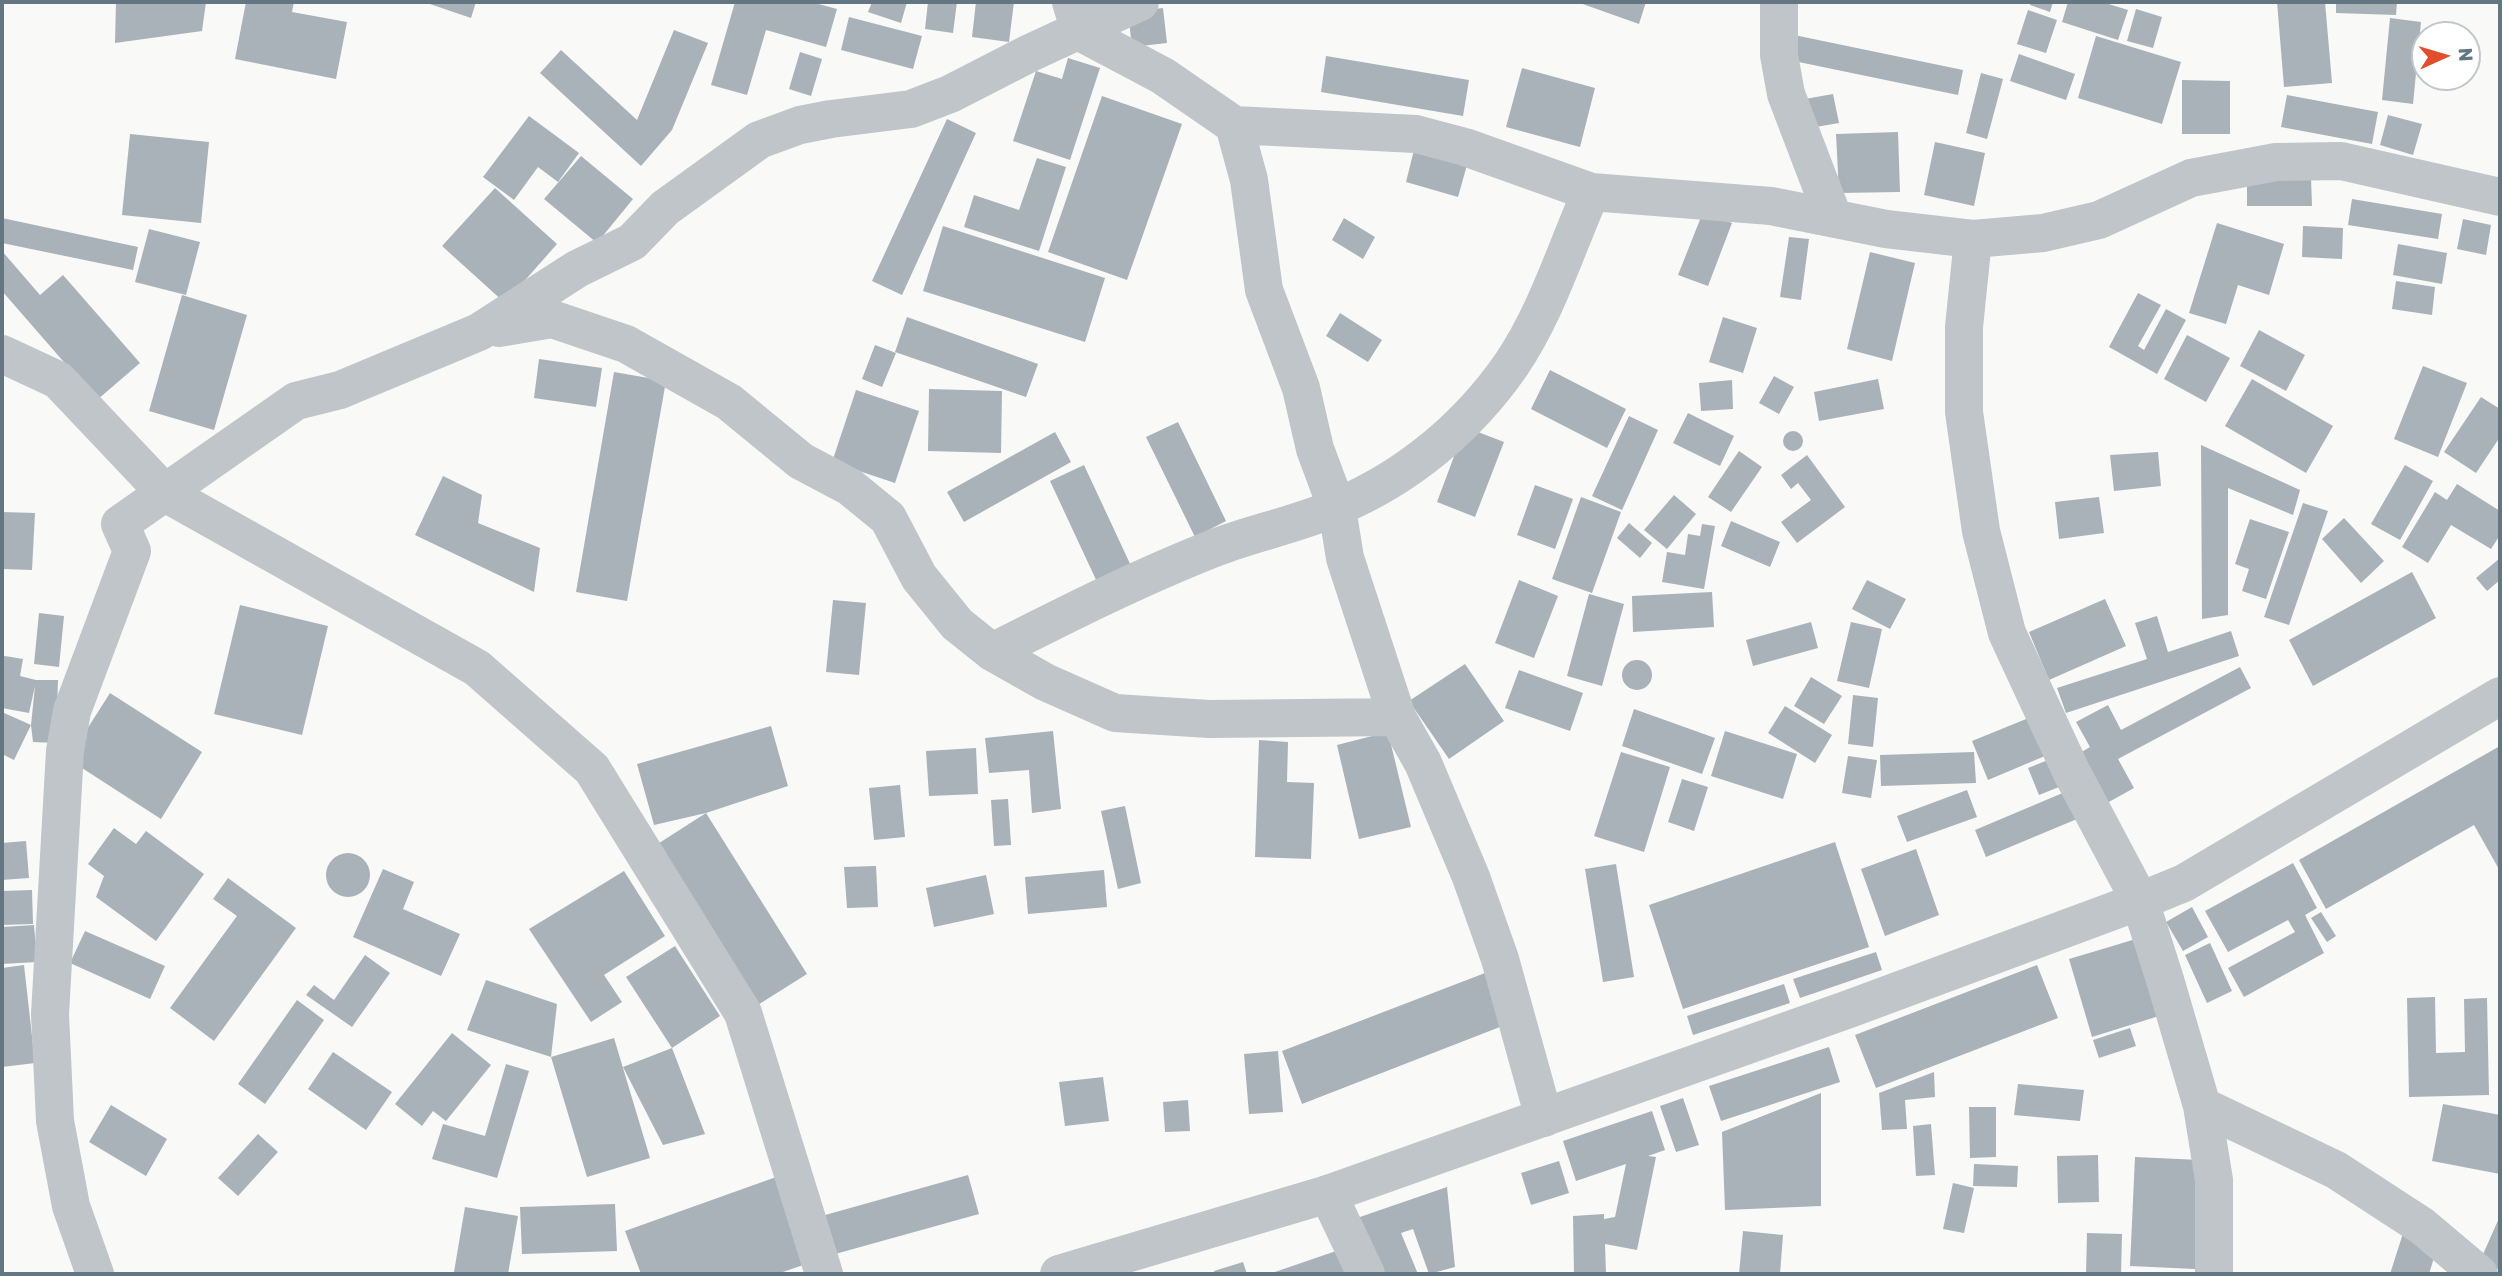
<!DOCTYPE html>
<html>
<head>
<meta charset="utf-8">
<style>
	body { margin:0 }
	#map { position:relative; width:2502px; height:1276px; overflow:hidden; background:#f9f9f7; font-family:Rubik,sans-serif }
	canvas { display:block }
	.frame { position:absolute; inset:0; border:4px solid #647681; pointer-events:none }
	.north { position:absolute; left:2411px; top:21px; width:70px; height:70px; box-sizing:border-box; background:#fff; border:2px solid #c1c8cd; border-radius:50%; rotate:86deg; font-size:19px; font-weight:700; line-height:28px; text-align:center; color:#647681 }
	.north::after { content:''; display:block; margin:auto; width:24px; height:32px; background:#e14e2e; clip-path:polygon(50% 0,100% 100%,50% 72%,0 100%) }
</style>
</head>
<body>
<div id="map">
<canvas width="2502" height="1276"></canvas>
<div class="frame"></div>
<div class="north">N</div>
</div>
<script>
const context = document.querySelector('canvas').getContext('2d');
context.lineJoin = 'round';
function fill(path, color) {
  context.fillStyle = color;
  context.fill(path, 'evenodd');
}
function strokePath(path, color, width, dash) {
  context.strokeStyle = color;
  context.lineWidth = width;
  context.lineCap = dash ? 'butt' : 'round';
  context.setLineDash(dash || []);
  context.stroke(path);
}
const building = new Path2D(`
	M116,2H206L202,31L115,43Z
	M246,2H294L292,12L347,22L336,79L235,59Z
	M424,2H476L471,18Z
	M735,2H811L837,9L826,47L766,30L747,95L711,85Z
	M872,2H907L901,23L868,12Z
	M928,2H957L953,33L925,29Z
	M976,2H1014L1009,42L972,37Z
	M1577,2H1646L1639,24Z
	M2031,2H2053L2050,12L2030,5Z
	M2068,2H2102L2128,10L2118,40L2062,22Z
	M2277,2H2325L2332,83L2284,87Z
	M2336,2H2397L2396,15L2336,13Z
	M1163,8L1167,43L1132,47L1128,12Z
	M2136,9L2162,17L2153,48L2127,41Z
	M2028,10L2057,20L2046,53L2017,44Z
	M849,17L922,36L913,69L841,50Z
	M2390,18L2421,22L2413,104L2382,100Z
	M674,30L708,43L672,130L641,166L540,73L561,50L637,120Z
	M1794,35L1963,70L1958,95L1789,60Z
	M2096,36L2181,62L2162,124L2078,98Z
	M800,52L822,59L811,96L789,89Z
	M2019,54L2075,74L2066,100L2010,81Z
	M1326,56L1469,80L1463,116L1321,92Z
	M1068,58L1100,68L1070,160L1013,141L1036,71L1062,79Z
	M1522,68L1595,88L1580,147L1506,127Z
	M1981,73L2003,79L1987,139L1966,133Z
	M2182,80L2230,81V134H2182Z
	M1833,94L1839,123L1810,128L1805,99Z
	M2287,95L2378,112L2372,144L2281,127Z
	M1102,96L1182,124L1127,280L1048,252Z
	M2388,115L2422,124L2413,155L2380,145Z
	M529,116L579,153L558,182L538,167L514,200L483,177Z
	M947,119L976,133L902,295L872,281Z
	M1898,132L1900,192L1839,193L1836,134Z
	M130,134L209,142L201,223L122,215Z
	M1935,142L1985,153L1974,206L1924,195Z
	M1414,150L1467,165L1458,197L1406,182Z
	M581,156L633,199L597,243L544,199Z
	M1037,158L1066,167L1039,251L964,227L974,195L1019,210Z
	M2311,177L2312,206H2247V179Z
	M495,188L557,244L505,303L442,246Z
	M2352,199L2442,214L2438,239L2348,225Z
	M1703,212L1732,223L1708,286L1678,275Z
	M2,218L138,247L133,270L2,243Z
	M1344,218L1375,237L1363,259L1332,240Z
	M2463,219L2491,225L2486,255L2457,249Z
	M2217,223L2284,244L2269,295L2238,285L2226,324L2189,313Z
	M943,226L1105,278L1085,342L923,291Z
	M2303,226L2343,228L2342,259L2302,257Z
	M149,229L200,242L186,295L135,282Z
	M1789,237L1809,239L1801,300L1780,297Z
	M2398,244L2447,253L2442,284L2393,275Z
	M2,251L40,295L63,275L140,363L97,400L2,291Z
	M1870,252L1915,263L1892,361L1847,349Z
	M2396,281L2435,287L2432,315L2392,309Z
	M2138,293L2161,305L2138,346L2144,350L2166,309L2186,320L2157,374L2109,347Z
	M182,295L247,315L214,430L149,411Z
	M1340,313L1382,340L1368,362L1326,336Z
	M907,317L1038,364L1026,397L895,352Z
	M1723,317L1757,328L1743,373L1709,362Z
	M2259,330L2305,355L2286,391L2240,366Z
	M2187,335L2230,358L2206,402L2164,379Z
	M875,345L896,353L882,387L862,379Z
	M539,359L602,368L596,407L534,398Z
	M2423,366L2467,383L2438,457L2394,439Z
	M1550,370L1626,409L1607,448L1531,409Z
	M614,372L666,381L627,601L576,592Z
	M1774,376L1794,387L1779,414L1759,403Z
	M1878,379L1884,409L1819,421L1814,392Z
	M2252,379L2333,426L2306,473L2225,426Z
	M1732,380L1733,409L1701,411L1699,383Z
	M929,389L1002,391L1001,453L928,451Z
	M856,390L919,411L895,483L832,462Z
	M2481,397L2500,409V437L2476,473L2444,452Z
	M1688,413L1734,436L1720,466L1673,443Z
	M1629,416L1658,430L1622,510L1592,496Z
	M1178,422L1226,521L1195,537L1146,437Z
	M1465,427L1504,442L1475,517L1437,502Z
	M1783 441a10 10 0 1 1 20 0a10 10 0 1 1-20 0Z
	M1055,432L1071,462L964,522L947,492Z
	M2201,445L2300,490L2293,515L2228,488V615L2202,619Z
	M1739,451L1762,467L1731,512L1708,497Z
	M2158,452L2161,486L2114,491L2110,455Z
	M1807,455L1845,507L1797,543L1781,522L1811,500L1798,483L1791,489L1781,475Z
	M1084,465L1132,568L1098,584L1050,481Z
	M2405,465L2433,481L2400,540L2371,524Z
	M443,476L482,495L478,523L540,548L534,592L415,535Z
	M2457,484L2500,511V535L2491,549L2451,525L2428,563L2402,547L2435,492L2447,500Z
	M1535,485L1573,499L1555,549L1517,535Z
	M1674,495L1696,514L1667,549L1644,530Z
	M1581,497L1621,512L1592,593L1552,579Z
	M2099,497L2104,533L2059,539L2055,502Z
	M2303,503L2328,511L2289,625L2264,617Z
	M2,512L35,513L32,570L2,569Z
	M2344,518L2384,561L2361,583L2322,539Z
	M2250,519L2289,532L2266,599L2242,591L2249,569L2235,564Z
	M1731,521L1780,542L1770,567L1721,546Z
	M1629,523L1652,543L1640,558L1617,538Z
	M1702,524L1715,526L1704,589L1662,582L1667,552L1685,555L1688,534L1700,536Z
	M2500,558V580L2487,591L2476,578Z
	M2412,572L2436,618L2313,686L2289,640Z
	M1519,580L1558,596L1534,658L1495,643Z
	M1867,580L1906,599L1890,629L1852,609Z
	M1712,592L1714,627L1633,632L1632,596Z
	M1589,594L1624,604L1602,686L1567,676Z
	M2105,599L2126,646L2049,680L2029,632Z
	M833,600L866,603L859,675L826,672Z
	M240,605L328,626L302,735L214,714Z
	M39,613L64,616L59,667L34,664Z
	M2157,616L2168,652L2231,631L2239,656L2066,713L2057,688L2147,659L2135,623Z
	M1811,622L1818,648L1753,666L1746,640Z
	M1851,622L1882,629L1869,688L1837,681Z
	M5,656L23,659L20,676L36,680H58L56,743L33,742L31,725L35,686L29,713L2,708V657Z
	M1622 675a15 15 0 1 1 30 0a15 15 0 1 1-30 0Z
	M1465,664L1504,721L1449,759L1409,701Z
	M2240,667L2251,688L2118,759L2134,788L2107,803L2080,753L2090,747L2076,722L2108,705L2121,730Z
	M1519,670L1583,693L1570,731L1505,708Z
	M1811,677L1842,696L1824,724L1794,706Z
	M110,693L202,752L161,819L68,759Z
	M1853,695L1878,698L1873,747L1848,744Z
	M1785,706L1832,735L1815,763L1768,733Z
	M1634,709L1715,738L1702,774L1622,746Z
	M2,712L31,725L14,760L2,754Z
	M2036,715L2052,753L1988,780L1972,741Z
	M771,726L788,786L706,813L654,825L637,764Z
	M1053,731L1061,809L1032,813L1029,770L989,773L985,738Z
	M1725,731L1797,754L1783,799L1711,776Z
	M1388,732L1411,827L1359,839L1337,745Z
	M1259,740L1288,742L1287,782L1314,783L1311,859L1255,857Z
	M2500,746V871L2474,825L2326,909L2299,860Z
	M976,748L978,794L929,796L926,751Z
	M1621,752L1670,767L1644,852L1594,836Z
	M1974,752L1976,783L1881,786L1880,755Z
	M1848,756L1877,760L1871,798L1842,793Z
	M2053,758L2064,785L2039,795L2028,768Z
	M1682,779L1708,787L1694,831L1668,822Z
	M900,785L905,837L874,840L869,788Z
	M1967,790L1977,817L1907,842L1897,816Z
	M2065,792L2077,819L1986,857L1975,830Z
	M1008,799L1011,845L994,846L991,800Z
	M1125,806L1141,883L1118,889L1101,811Z
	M706,813L807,974L753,1008L653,847Z
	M114,828L136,844L146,831L204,874L156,941L96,897L104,876L88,864Z
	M26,841L29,878L2,880V843Z
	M1835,842L1869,947L1683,1009L1649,905Z
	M1916,849L1939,915L1885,936L1861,869Z
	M326 875a22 22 0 1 1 44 0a22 22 0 1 1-44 0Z
	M2293,863L2317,908L2305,915L2324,953L2244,997L2228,968L2295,932L2288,920L2228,952L2205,911Z
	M1616,864L1634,977L1603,982L1585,869Z
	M876,866L878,907L847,908L844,867Z
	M383,869L414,882L403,909L460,934L441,976L353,937Z
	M1104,870L1107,907L1028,914L1025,877Z
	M624,871L665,936L604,975L622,1002L591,1022L529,929Z
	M986,875L994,914L934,927L926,888Z
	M228,878L296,928L214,1041L170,1008L237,916L213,899Z
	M32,890L33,924L2,925V891Z
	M2192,907L2208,937L2183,951L2166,922Z
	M2321,912L2336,936L2327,942L2311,918Z
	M34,925L37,962L2,964V927Z
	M85,931L165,966L150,999L70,963Z
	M2136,939L2159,1016L2092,1037L2069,959Z
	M2210,943L2232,991L2207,1003L2185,955Z
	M675,946L720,1016L672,1048L626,977Z
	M1876,952L1882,970L1800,998L1793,979Z
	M365,955L390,973L352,1027L306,995L314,985L334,1000Z
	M24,965L35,1063L2,1067V968Z
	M2037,965L2058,1018L1876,1088L1855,1035Z
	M1485,973L1505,1025L1302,1104L1282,1051Z
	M486,980L557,1004L551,1057L467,1030Z
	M1784,984L1790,1003L1693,1035L1687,1016Z
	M2435,997L2436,1053L2465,1052L2464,999L2487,998L2489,1095L2409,1097L2407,998Z
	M297,1000L324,1020L265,1104L238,1084Z
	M2130,1028L2136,1046L2099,1058L2093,1040Z
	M452,1033L491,1065L446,1121L433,1111L422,1126L395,1104Z
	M614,1038L650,1158L587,1177L551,1057Z
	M1829,1047L1840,1082L1721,1121L1709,1086Z
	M672,1048L705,1134L663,1145L623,1067Z
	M1278,1051L1283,1112L1249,1114L1244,1054Z
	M333,1052L392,1092L366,1130L308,1089Z
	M506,1064L529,1071L497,1178L432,1159L443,1124L485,1136Z
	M1934,1072L1935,1097L1905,1100L1907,1129L1882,1130L1879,1093Z
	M1103,1077L1109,1121L1065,1126L1059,1082Z
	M2018,1084L2084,1090L2080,1121L2014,1115Z
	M1821,1093V1206L1725,1210L1722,1132Z
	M1683,1098L1699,1145L1676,1152L1660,1106Z
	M1188,1100L1190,1131L1165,1132L1163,1102Z
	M2443,1104L2500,1115V1174L2432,1161Z
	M111,1105L167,1139L146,1176L89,1142Z
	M1969,1107H1996V1157L1970,1158Z
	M1652,1111L1665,1150L1648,1156L1656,1157L1637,1250L1605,1244L1606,1274H1574L1573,1216L1604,1214V1219L1615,1217L1626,1164L1576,1181L1563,1141Z
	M1931,1124L1935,1175L1916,1176L1913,1126Z
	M258,1134L278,1152L238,1196L218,1178Z
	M2098,1155L2099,1202L2058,1203L2057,1156Z
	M2135,1157L2200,1160L2195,1269L2130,1266Z
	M1559,1161L1569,1193L1531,1205L1521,1173Z
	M1974,1164L2018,1166L2017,1187L1973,1186Z
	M968,1175L979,1214L828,1256L818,1217Z
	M779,1176L809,1263L777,1274H641L625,1231Z
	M1953,1183L1974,1188L1964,1233L1943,1229Z
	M1447,1187L1455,1267L1429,1274L1413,1229L1401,1233L1418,1274H1385L1357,1218Z
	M615,1204L617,1251L522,1254L520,1207Z
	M465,1207L518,1216L508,1274L454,1272Z
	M2500,1216V1270L2480,1261Z
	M2406,1224L2436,1251L2429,1274H2390Z
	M1743,1231L1783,1235L1780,1274H1739Z
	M2087,1233L2122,1234L2121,1274H2086Z
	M1339,1250L1347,1274H1269Z
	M1243,1262L1247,1274H1215L1214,1271Z`);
const minor = new Path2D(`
	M1071,2L1080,32L1163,76L1234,125L1416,134L1465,147L1591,192L1771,206L1886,229L1973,239L2043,233L2099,220L2191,178L2276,162L2341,161L2500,197
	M1779,2V55L1786,94L1833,217
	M1234,125L1249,180L1264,290L1301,388L1315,449L1337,508L1345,558L1397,717L1423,763L1471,877L1500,959L1544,1118
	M1973,239L1964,327V412L1981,531L2007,633L2071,771L2140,901L2166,983L2202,1106L2214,1180V1274
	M499,328L552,319L626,344L729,402L801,461L850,487L888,518L919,577L957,624L992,652L1045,682L1115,713L1209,719L1397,717
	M2,354L58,380L165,493L477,668L592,769L743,1013L824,1274
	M992,652C1065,615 1140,577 1217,547C1256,532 1299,524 1337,507C1407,478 1468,427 1511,365C1546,314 1566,249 1591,192
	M2202,1106L2336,1170L2422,1226L2479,1274
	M1328,1194L1366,1274
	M95,1274L71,1206L55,1121L50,1014L65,751L72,711L132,551L120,524L296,401L340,390L479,332L577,269L632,242L665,208L759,140L800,125L831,119L911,109L950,94L1030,53L1140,2`);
const tertiary = new Path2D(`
	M1059,1274L1328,1194L1849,1009L2140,901L2184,883L2500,696`);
fill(building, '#a9b2b8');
strokePath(minor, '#c0c5c9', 38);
strokePath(tertiary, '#c0c5c9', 38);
</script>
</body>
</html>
